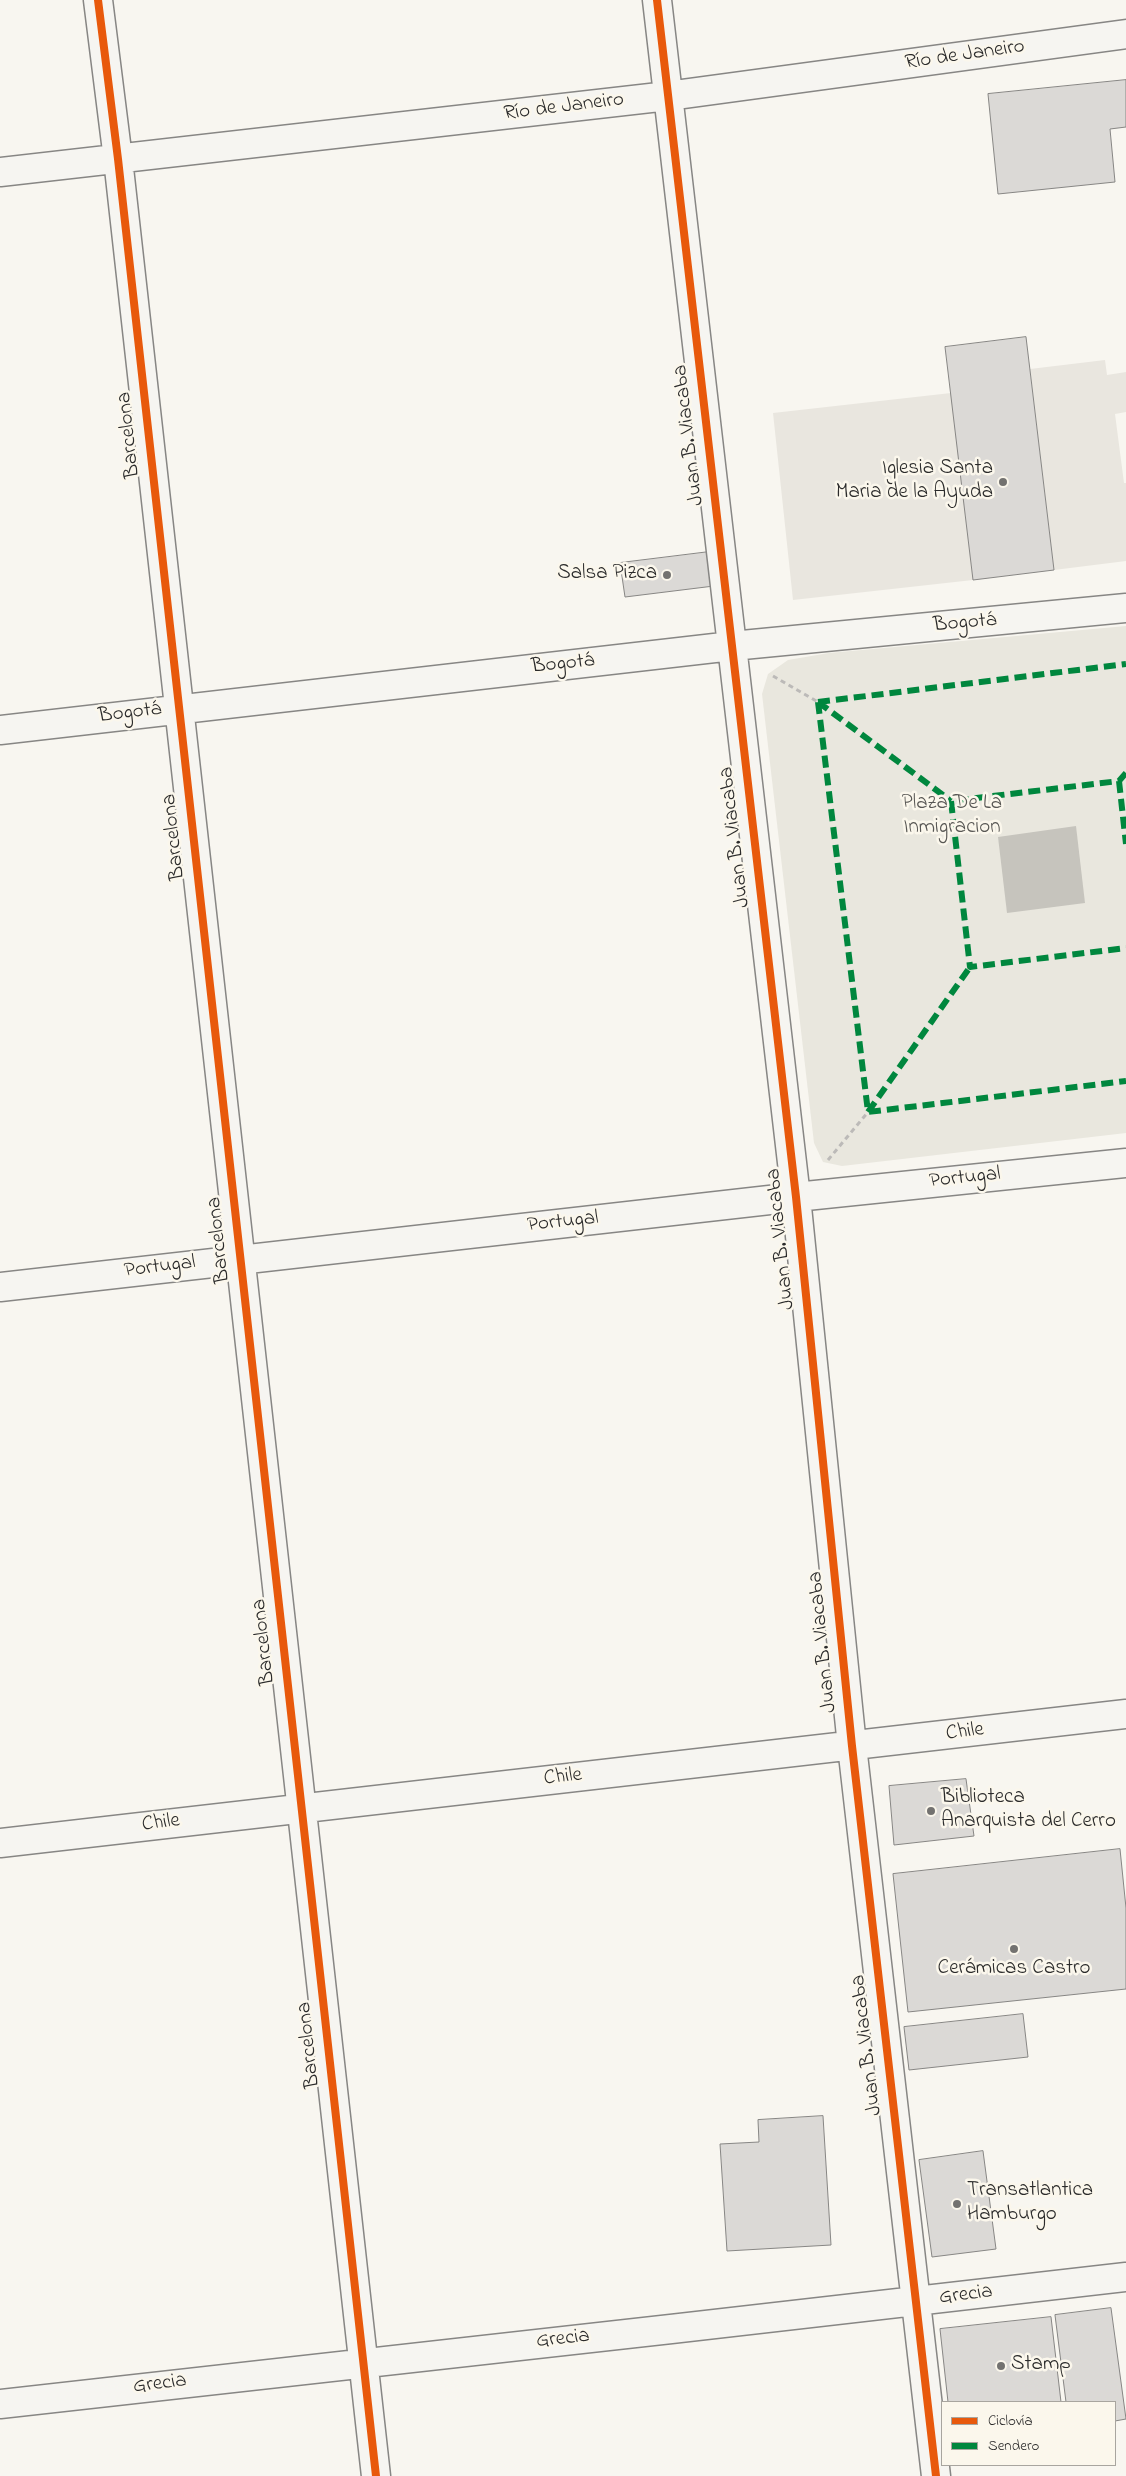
<!DOCTYPE html>
<html>
<head>
<meta charset="utf-8">
<style>
	body { margin:0 }
	#map { position:relative; width:1126px; height:2476px; overflow:hidden; background:#f8f6f0; font-family:"Indie Flower",sans-serif }
	canvas { display:block }
	.legend { position:absolute; left:941px; top:2401px; width:175px; height:65px; box-sizing:border-box; background:#fbf7ec; border:1px solid #a8a59f; margin:0; padding:6px 9px; list-style:none; font-size:15px; color:#2b2b2b }
	.legend li { display:flex; align-items:center; gap:10px; height:25px }
	.legend b { width:25px; border:1px solid #a8a59f }
</style>
</head>
<body>
<div id="map">
<canvas width="1126" height="2476"></canvas>
<ul class="legend">
<li><b style="height:6px;background:#e8590c"></b>Ciclovía</li>
<li><b style="height:6px;background:#00873e"></b>Sendero</li>
</ul>
</div>
<script>
const context = document.querySelector('canvas').getContext('2d');
context.lineJoin = 'round';
function fill(path, color) {
  context.fillStyle = color;
  context.fill(path, 'evenodd');
}
function strokePath(path, color, width, dash) {
  context.strokeStyle = color;
  context.lineWidth = width;
  context.lineCap = dash ? 'butt' : 'round';
  context.setLineDash(dash || []);
  context.stroke(path);
}
function label(font, color, halo, rows, align = 'center') {
  context.font = font + ' "Indie Flower",sans-serif';
  context.lineWidth = 5;
  context.setLineDash([]);
  context.textBaseline = 'middle';
  context.strokeStyle = halo;
  context.fillStyle = color;
  for (const [text, x, y, turn = 0] of rows) {
    context.save();
    context.translate(x, y);
    context.rotate((+turn || 0) * Math.PI / 180);
    context.textAlign = isNaN(turn) ? turn : align;
    if (halo) context.strokeText(text, 0, 0);
    context.fillText(text, 0, 0);
    context.restore();
  }
}
const built = new Path2D(`
	M1105,360L1107,375L1126,372V412L1115,414L1124,483H1126V561L1054,570L1030,369Z
	M951,393L973,580L793,600L773,413Z`);
const green = new Path2D(`
	M1126,626V1133L842,1166L823,1162L814,1143L762,694L768,674L788,660L829,653Z`);
const water = new Path2D(`
	M1076,826L1085,903L1007,913L998,837Z`);
const building = new Path2D(`
	M1126,80V127L1110,129L1115,182L998,194L988,94Z
	M1026,337L1054,570L973,580L945,347Z
	M709,552L714,586L625,597L620,563Z
	M966,1779L974,1836L894,1845L889,1786Z
	M1120,1849L1126,1908V1989L908,2012L893,1874Z
	M1023,2014L1028,2057L909,2070L904,2027Z
	M823,2116L831,2245L727,2251L720,2144L759,2142L758,2120Z
	M983,2151L996,2249L932,2257L919,2160Z
	M1111,2308L1126,2419L1115,2421V2402H1066L1055,2315Z
	M1051,2317L1061,2402H948L940,2329Z`);
const path = new Path2D(`
	M773,676L818,702
	M828,1160L868,1112`);
const minor = new Path2D(`
	M98,0L118,159L376,2476
	M657,0L796,1197L852,1746L936,2476
	M0,172L668,96L1126,34
	M0,730L732,646L1126,608
	M0,1287L796,1197L1126,1163
	M0,1843L1126,1714
	M0,2404C375,2360 751,2322 1126,2277`);
const quiet = new Path2D(`
	M818,702L868,1112L1126,1081
	M818,702L1126,664
	M818,702L951,801
	M1126,773L1119,781L951,801L970,967L1126,948
	M1119,781L1126,844
	M868,1112L970,967`);
const cycleway = new Path2D(`
	M98,0L118,159L376,2476
	M657,0L796,1197L852,1746L936,2476`);
const markers = [
	[1003,482,5,"#737270"],
	[667,575,5,"#737270"],
	[931,1811,5,"#737270"],
	[1014,1949,5,"#737270"],
	[957,2204,5,"#737270"],
	[1001,2366,5,"#737270"]
];
const streetNames = [
	["Río de Janeiro",965,56,-8],
	["Río de Janeiro",564,108,-7],
	["Barcelona",130,435,-96],
	["Juan B. Viacaba",690,435,-97],
	["Bogotá",965,624,-5],
	["Bogotá",563,665,-6],
	["Bogotá",130,714,-7],
	["Barcelona",175,837,-96],
	["Juan B. Viacaba",736,837,-97],
	["Portugal",965,1179,-6],
	["Portugal",563,1223,-6],
	["Juan B. Viacaba",782,1239,-96],
	["Barcelona",220,1240,-96],
	["Portugal",160,1268,-7],
	["Barcelona",265,1642,-96],
	["Juan B. Viacaba",824,1642,-96],
	["Chile",965,1733,-7],
	["Chile",563,1778,-6],
	["Chile",161,1824,-7],
	["Barcelona",310,2045,-96],
	["Juan B. Viacaba",868,2045,-97],
	["Grecia",966,2296,-7],
	["Grecia",563,2340,-6],
	["Grecia",160,2385,-7]
];
const poiNames = [
	["Iglesia Santa",993,470,"right"],
	["Maria de la Ayuda",993,494,"right"],
	["Salsa Pizca",657,575,"right"],
	["Biblioteca",941,1799],
	["Anarquista del Cerro",941,1823],
	["Cerámicas Castro",1014,1970,"center"],
	["Transatlantica",967,2192],
	["Hamburgo",967,2216],
	["Stamp",1011,2366]
];
const parkNames = [
	["Plaza De La",952,805],
	["Inmigracion",952,829]
];
fill(built, '#e9e6df');
fill(green, '#e9e7de');
fill(water, '#c6c4bd');
fill(building, '#dbd9d6');
strokePath(building, '#878684', 1);
strokePath(minor, '#878684', 31);
strokePath(path, '#bcbab8', 3, [5, 4]);
strokePath(minor, '#f6f5f1', 28);
strokePath(quiet, '#00873e', 6, [12, 6]);
strokePath(cycleway, '#e8590c', 8);
for (const [x, y, r, color] of markers) {
  const dot = new Path2D();
  dot.arc(x, y, r, 0, 2 * Math.PI);
  context.fillStyle = color;
  context.fill(dot);
  strokePath(dot, '#fbf7ec', 2);
}
label('21px', '#2b2b2b', '#fbf7ec', streetNames);
label('21px', '#2b2b2b', '#fbf7ec', poiNames, 'left');
label('21px', '#585754', '#fbf7ec', parkNames);
</script>
</body>
</html>
